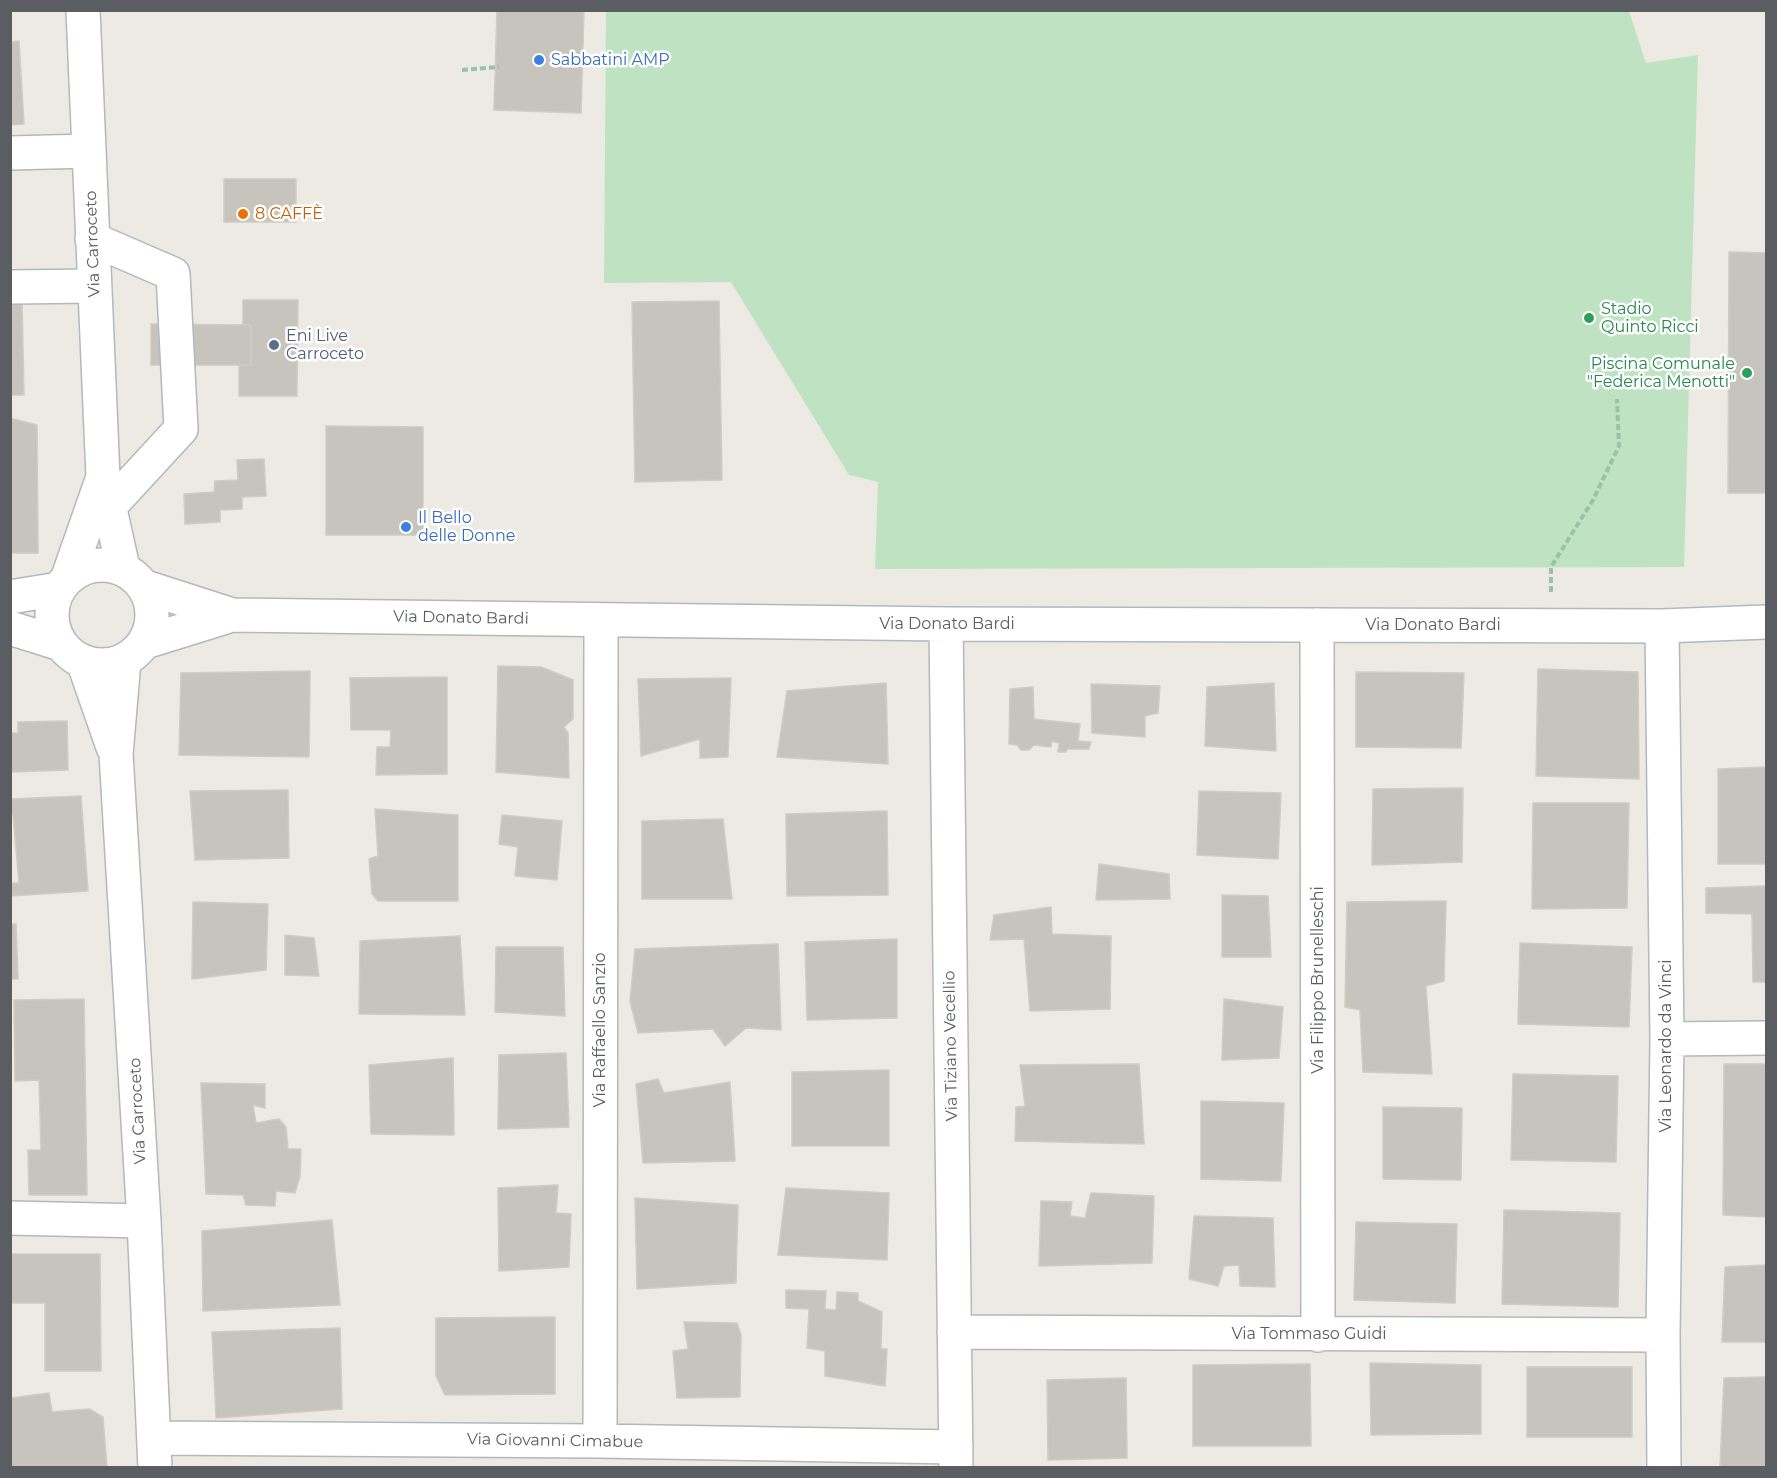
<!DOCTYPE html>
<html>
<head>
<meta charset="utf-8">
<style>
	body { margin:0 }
	#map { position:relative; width:1777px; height:1478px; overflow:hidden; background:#eceae2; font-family:Montserrat,sans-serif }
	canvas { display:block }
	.frame { position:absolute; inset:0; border:12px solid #5a5d61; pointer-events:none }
</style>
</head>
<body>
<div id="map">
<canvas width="1777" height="1478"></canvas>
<div class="frame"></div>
</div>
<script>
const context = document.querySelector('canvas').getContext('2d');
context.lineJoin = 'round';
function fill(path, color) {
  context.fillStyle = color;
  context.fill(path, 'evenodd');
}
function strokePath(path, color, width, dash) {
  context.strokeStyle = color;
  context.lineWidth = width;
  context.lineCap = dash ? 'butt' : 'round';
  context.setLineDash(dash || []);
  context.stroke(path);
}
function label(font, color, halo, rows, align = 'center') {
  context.font = font + ' Montserrat,sans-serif';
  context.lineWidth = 5;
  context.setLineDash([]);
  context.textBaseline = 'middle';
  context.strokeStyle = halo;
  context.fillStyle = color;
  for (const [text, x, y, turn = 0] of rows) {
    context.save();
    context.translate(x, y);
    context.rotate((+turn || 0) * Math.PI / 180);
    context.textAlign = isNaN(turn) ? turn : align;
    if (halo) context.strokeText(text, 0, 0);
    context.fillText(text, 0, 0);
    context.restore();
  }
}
const green = new Path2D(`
	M606,11H1629L1646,63L1698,55L1684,567L875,569L878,482L849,475L731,282L604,283Z`);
const building = new Path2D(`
	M497,10H584L581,113L494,110Z
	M19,41L24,124L10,125V42Z
	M224,179H296V222H224Z
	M1729,252L1766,253V493H1728Z
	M243,300H298L297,396H239V365H251V325L243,324Z
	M719,301L722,480L635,482L632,302Z
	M10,302H22L24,395H10Z
	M151,324L251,325V365H151Z
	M10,418L37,425L38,553H11Z
	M326,426L423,427V535H326Z
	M264,459L266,496L242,497V509L220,510V522L185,524L184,494L214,492L215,481L238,480L237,460Z
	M498,666L541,667L573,680V719L564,727L568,733L569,778L496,772Z
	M1538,669L1638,672L1639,779L1536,776Z
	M310,671L309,757L179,755L181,673Z
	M1356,672L1464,673L1461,748L1356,747Z
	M447,677V774L376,775L377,747H390L391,730H351L350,678Z
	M731,678L728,757L700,758V739L641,756L638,679Z
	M886,683L888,764L777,757L787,691Z
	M1274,683L1276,751L1205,746L1207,687Z
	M1091,684L1160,686L1158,713L1145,716V737L1092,733Z
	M1033,687L1034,719L1080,724L1078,741L1091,742L1089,749H1067L1066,752H1058L1059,743L1052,741L1051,747L1034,745L1029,750H1021L1017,745L1009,744L1010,689Z
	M67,721L68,770L10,772V733H18V722Z
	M1766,767V864H1718V769Z
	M1463,788L1462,862L1372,865L1373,789Z
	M288,790L289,858L195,860L190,791Z
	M1199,791L1281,793L1278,859L1197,855Z
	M81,796L88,891L10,896V883H19L13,815H10V799Z
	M1533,803H1629L1627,908L1532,909Z
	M375,809L458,815V901H378L372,894L369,859L378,856Z
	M887,811L888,895L787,896L786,814Z
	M502,815L562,821L557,880L515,876L518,847L499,844Z
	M723,819L732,899H642V821Z
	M1099,864L1169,874L1170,899L1096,900Z
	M1766,886V982H1753L1752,914L1706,913V888Z
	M1222,895L1268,896L1271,957H1222Z
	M1446,901L1444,981L1426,986L1432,1074L1363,1072L1360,1010L1345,1007L1347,902Z
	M193,902L268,904L266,970L192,979Z
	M1051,907L1052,934L1111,936L1110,1009L1030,1011L1024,939L990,940L994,915Z
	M10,924H16L18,979H10Z
	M285,935L314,938L319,976L285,975Z
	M460,936L465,1015L359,1014L360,941Z
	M897,939V1018L807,1020L805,942Z
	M1520,943L1632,947L1629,1027L1518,1024Z
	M778,944L781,1030L746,1028L725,1046L713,1029L638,1033L630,1001L635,949Z
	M496,947H563L565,1016L495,1012Z
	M84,999L87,1195H29L28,1150H41L39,1080L15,1081L14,1000Z
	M1224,999L1283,1007L1279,1058L1222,1060Z
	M566,1053L569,1127L498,1129L499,1055Z
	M453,1058L454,1135L371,1134L369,1065Z
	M1139,1064L1144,1144L1015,1141L1016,1107L1025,1106L1020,1065Z
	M1724,1064H1766V1217L1723,1215Z
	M889,1070V1146H792V1072Z
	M1513,1074L1618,1076L1616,1162L1511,1160Z
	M658,1079L664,1093L730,1082L735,1161L643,1163L636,1084Z
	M201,1083L265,1084V1108L253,1105L256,1123L279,1119L286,1127L288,1149H301L300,1176L295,1193L276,1191L275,1206L246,1205L243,1195L206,1194Z
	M1201,1101L1284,1103L1281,1181L1201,1179Z
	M1383,1107L1462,1108L1461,1180L1383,1179Z
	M558,1185L556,1213L571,1214L569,1267L499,1271L498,1188Z
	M786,1188L889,1193L887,1260L778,1255Z
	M1091,1193L1154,1196L1152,1263L1039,1266L1041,1201L1072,1202L1070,1216L1085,1218Z
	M635,1198L738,1205L736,1283L637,1289Z
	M1504,1210L1620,1213L1618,1307L1502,1304Z
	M1194,1216L1273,1218L1275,1287L1240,1286L1239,1265L1224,1266L1218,1286L1189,1279Z
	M332,1220L340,1305L203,1311L202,1231Z
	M1356,1222L1457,1224L1455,1303L1354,1300Z
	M10,1254H100L101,1371H45V1303H10Z
	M1766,1265V1342H1722L1725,1267Z
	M786,1290L826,1291L825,1309L836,1310L837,1292L858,1293V1301L882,1312L881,1349H887L885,1386L825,1376V1351L807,1348L809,1309L786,1308Z
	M555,1317V1394L445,1395L436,1376V1318Z
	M684,1322L737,1323L741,1335L740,1397L677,1398L673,1351L688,1349Z
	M340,1328L342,1409L216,1418L212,1332Z
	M1370,1363L1481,1365V1434L1371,1435Z
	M1310,1364L1311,1446H1193V1365Z
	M1527,1367H1632V1437H1527Z
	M1766,1377V1468H1720L1724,1378Z
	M1126,1378L1127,1458L1048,1460L1047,1380Z
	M49,1393L52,1412L89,1409L103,1417L107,1468H10L11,1398Z`);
const path = new Path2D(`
	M462,70L499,67
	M1551,592V567L1593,500L1619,446L1617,399`);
const minor = new Path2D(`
	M83,10L103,477L123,568
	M10,153L89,151
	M92,239L173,274L181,429L109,507
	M10,287L94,286
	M52 615a50 50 0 1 1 100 0a50 50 0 1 1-100 0Z
	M68,577L103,477
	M145,587L232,615L946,624L1662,626L1766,622
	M10,597L59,589
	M946,624L956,1468
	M1317,625L1318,1335
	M1662,626L1667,1039L1663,1335L1664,1468
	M10,628L61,644
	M145,642L232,615
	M83,661L113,747
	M124,661L116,754L144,1221L155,1468
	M1667,1039L1766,1038
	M10,1218L144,1221
	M954,1332L1663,1335
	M154,1438L600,1441L956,1447
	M600,1441L601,620`);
const markers = [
	[539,60,6,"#3f7fe0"],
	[243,214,6,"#e8710a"],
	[1589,318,6,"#2e9e5b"],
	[274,345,6,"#5c6f8a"],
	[1747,373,6,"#2e9e5b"],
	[406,527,6,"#3f7fe0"]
];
const shopNames = [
	["Sabbatini AMP",551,60],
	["Il Bello",418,518],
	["delle Donne",418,536]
];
const foodNames = [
	["8 CAFFÈ",255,214]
];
const streetNames = [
	["Via Carroceto",93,244,-92],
	["Via Donato Bardi",461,618,1],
	["Via Donato Bardi",947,624],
	["Via Donato Bardi",1433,625],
	["Via Filippo Brunelleschi",1318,980,-90],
	["Via Raffaello Sanzio",600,1030,-90],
	["Via Tiziano Vecellio",951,1046,-91],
	["Via Leonardo da Vinci",1666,1046,-90],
	["Via Carroceto",138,1111,-93],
	["Via Tommaso Guidi",1309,1334],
	["Via Giovanni Cimabue",555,1441,1]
];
const leisureNames = [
	["Stadio",1601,309],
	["Quinto Ricci",1601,327],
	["Piscina Comunale",1735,364,"right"],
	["\"Federica Menotti\"",1735,382,"right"]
];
const serviceNames = [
	["Eni Live",286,336],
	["Carroceto",286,354]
];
fill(green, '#bfe2c3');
fill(building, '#c7c4be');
strokePath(building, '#d0ccc0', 1.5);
strokePath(minor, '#b4b7bb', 36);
strokePath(path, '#99c2a8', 4, [6, 3]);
strokePath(minor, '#fff', 33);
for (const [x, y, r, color] of markers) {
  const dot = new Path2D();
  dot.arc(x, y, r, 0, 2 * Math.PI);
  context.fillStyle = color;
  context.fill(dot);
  strokePath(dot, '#fff', 2);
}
label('16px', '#366cbe', '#fff', shopNames, 'left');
label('16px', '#c56008', '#fff', foodNames, 'left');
label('16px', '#5a5d61', '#fff', streetNames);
label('16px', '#27864d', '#fff', leisureNames, 'left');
label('16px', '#4e5e75', '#fff', serviceNames, 'left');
</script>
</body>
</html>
